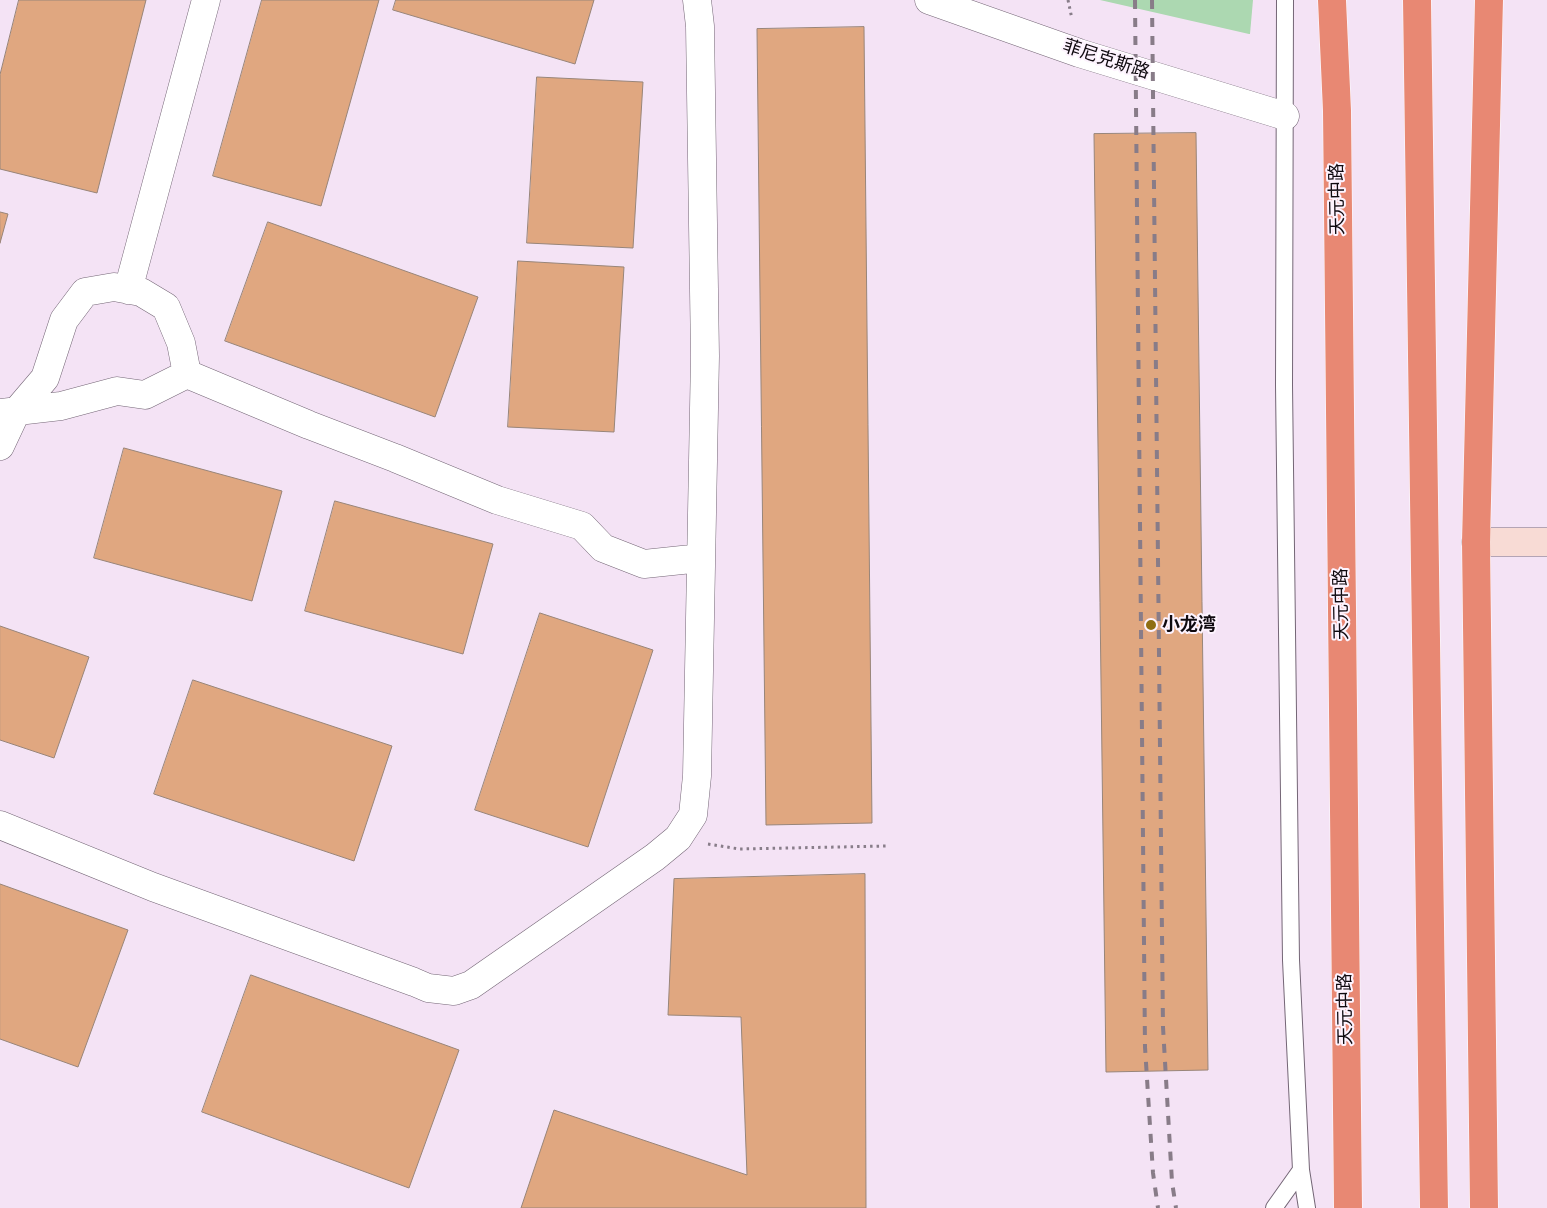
<!DOCTYPE html>
<html>
<head>
<meta charset="utf-8">
<style>
	body { margin:0 }
	canvas { display:block; background:#f4e3f5 }
</style>
</head>
<body>
<canvas width="1547" height="1208"></canvas>
<script>
const context = document.querySelector('canvas').getContext('2d');
context.lineJoin = 'round';
function fill(path, color) {
  context.fillStyle = color;
  context.fill(path, 'evenodd');
}
function strokePath(path, color, width, dash) {
  context.strokeStyle = color;
  context.lineWidth = width;
  context.lineCap = dash ? 'butt' : 'round';
  context.setLineDash(dash || []);
  context.stroke(path);
}
function label(font, color, halo, rows, align = 'center') {
  context.font = font + ' "Varela Round","Noto Sans SC",sans-serif';
  context.lineWidth = 4;
  context.setLineDash([]);
  context.textBaseline = 'middle';
  context.strokeStyle = halo;
  context.fillStyle = color;
  for (const [text, x, y, turn = 0] of rows) {
    context.save();
    context.translate(x, y);
    context.rotate((+turn || 0) * Math.PI / 180);
    context.textAlign = isNaN(turn) ? turn : align;
    if (halo) context.strokeText(text, 0, 0);
    context.fillText(text, 0, 0);
    context.restore();
  }
}
const green = new Path2D(`
	M1100,0H1253L1250,34H1249Z`);
const building = new Path2D(`
	M19,0H146L97,193L0,169V75Z
	M262,0H379L321,206L213,176Z
	M396,0H594L575,64L393,10Z
	M864,27L872,823L766,825L757,29Z
	M537,77L643,82L633,248L527,243Z
	M1196,133L1208,1070L1106,1072L1094,134Z
	M0,212L8,214L0,243Z
	M268,222L478,297L435,417L225,341Z
	M518,261L624,267L614,432L508,427Z
	M124,448L282,491L252,601L94,558Z
	M335,501L493,544L463,654L305,611Z
	M540,613L653,650L588,847L475,810Z
	M0,626L89,657L54,758L0,740Z
	M193,680L392,746L354,861L154,794Z
	M865,874L866,1208H521L554,1110L747,1175L741,1017L668,1015L674,879Z
	M0,884L128,930L78,1067L0,1039Z
	M251,975L459,1050L409,1188L202,1112Z`);
const path = new Path2D(`
	M1068,0L1072,19
	M708,844L739,849L888,846`);
const lane = new Path2D(`
	M1285,0L1284,385L1291,960L1301,1170L1307,1208
	M1274,1208L1301,1170`);
const street = new Path2D(`
	M929,0L1079,53L1285,116
	M128,290L206,0
	M0,413L61,406L117,391L145,395L187,374L309,425L395,458L497,500L582,526L603,548L644,564L701,558
	M0,446L16,412L45,378L64,320L85,292L114,287L141,292L166,307L181,343L187,374
	M0,825L153,887L414,982L428,988L454,991L471,985L655,857L678,838L693,815L697,776L705,356L700,26L697,0`);
const secondary = new Path2D(`
	M1476,542H1547`);
const highway = new Path2D(`
	M1332,0L1337,111L1348,1208
	M1417,0L1434,1208
	M1484,1208L1476,542L1489,0`);
const rail = new Path2D(`
	M1135,0L1145,1047L1153,1173L1158,1208
	M1152,0L1163,1027L1172,1182L1176,1208`);
const markers = [
	[1151,625,6,"#8f6e12"]
];
const streetNames = [
	["菲尼克斯路",1106,60,18],
	["天元中路",1338,199,-91],
	["天元中路",1342,604,-91],
	["天元中路",1346,1009,-91]
];
const poiNames = [
	["小龙湾",1162,625]
];
fill(green, '#acd8b1');
fill(building, '#e0a780');
strokePath(building, '#988579', 1);
strokePath(lane, '#746676', 18);
strokePath(street, '#746676', 29);
strokePath(secondary, '#746676', 29);
strokePath(highway, '#fff', 29);
strokePath(path, '#887d89', 3, [2.5, 4]);
strokePath(lane, '#fff', 16);
strokePath(street, '#fff', 28);
strokePath(secondary, '#f8dbd5', 28);
strokePath(highway, '#e88873', 28);
strokePath(rail, '#887c88', 4, [9, 9]);
for (const [x, y, r, color] of markers) {
  const dot = new Path2D();
  dot.arc(x, y, r, 0, 2 * Math.PI);
  context.fillStyle = color;
  context.fill(dot);
  strokePath(dot, '#fdf3fe', 2);
}
label('18px', '#0f0a0f', '#fdf3fe', streetNames);
label('bold 18px', '#0f0a0f', '#fdf3fe', poiNames, 'left');
</script>
</body>
</html>
